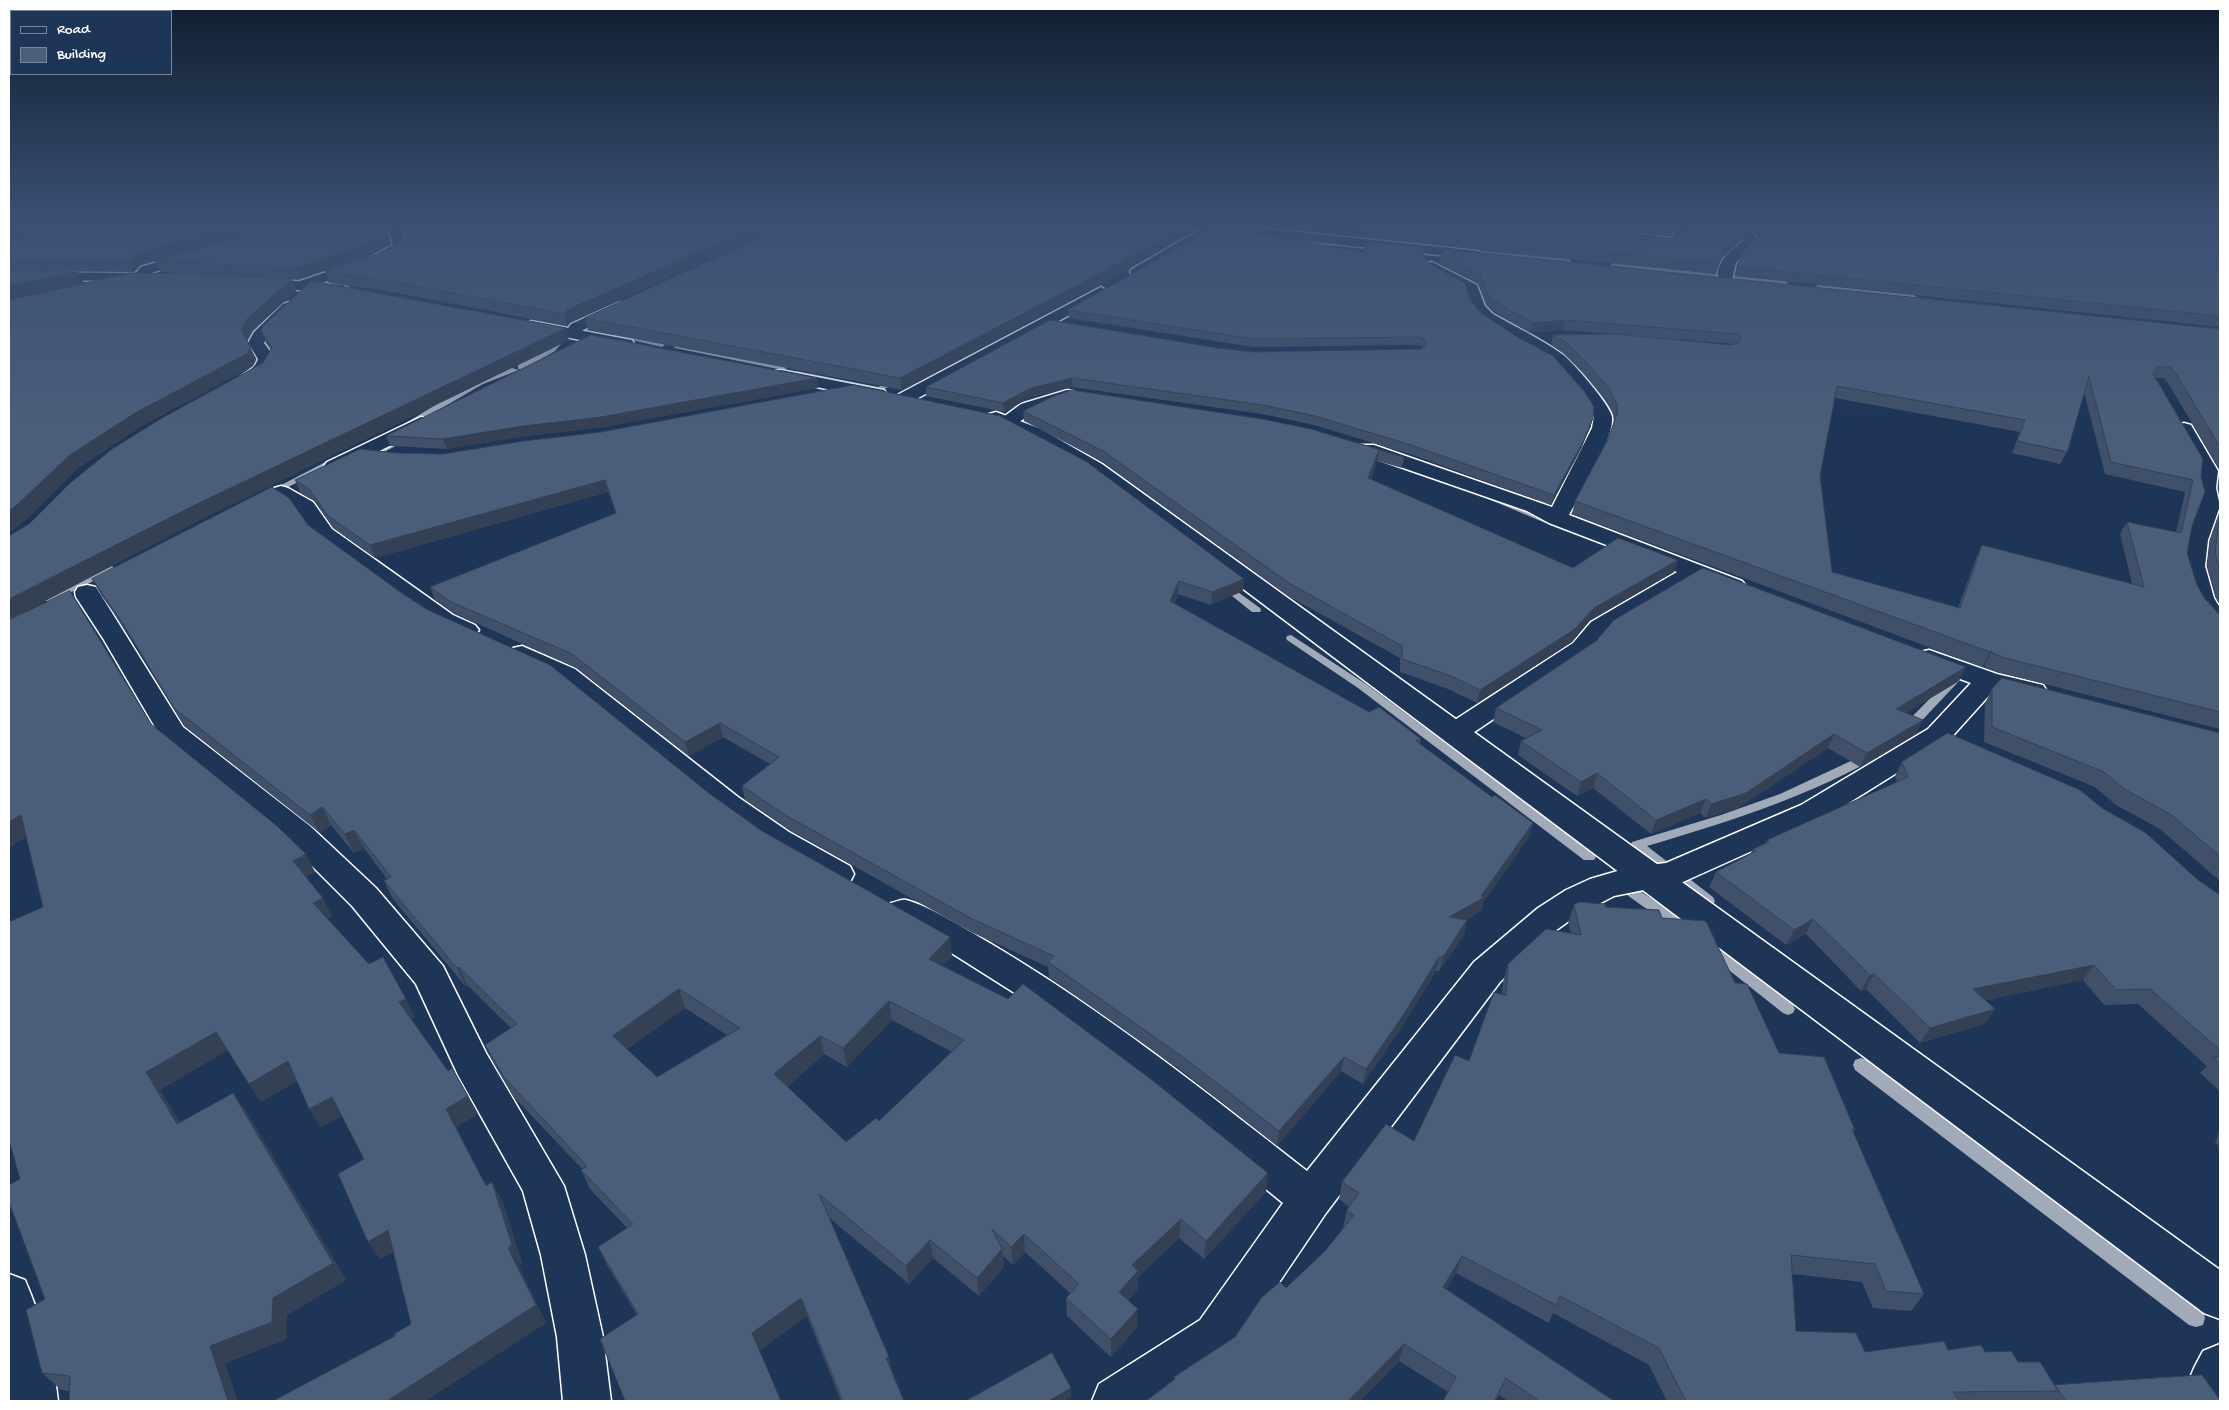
<!DOCTYPE html>
<html>
<head>
<meta charset="utf-8">
<style>
	body { margin:0 }
	#map { position:relative; width:2229px; height:1410px; overflow:hidden; background:#1d3557; font-family:"Gochi Hand",sans-serif }
	canvas { display:block }
	.frame { position:absolute; inset:0; border:10px solid #fff; pointer-events:none }
	.legend { position:absolute; left:10px; top:10px; width:162px; height:65px; box-sizing:border-box; background:#1d3557; border:1px solid #77869a; margin:0; padding:6px 9px; list-style:none; font-size:15px; color:#fff }
	.legend li { display:flex; align-items:center; gap:10px; height:25px }
	.legend b { width:25px; border:1px solid #77869a }
</style>
</head>
<body>
<div id="map">
<canvas width="2229" height="1410"></canvas>
<div class="frame"></div>
<ul class="legend">
<li><b style="height:6px;background:#1d3557"></b>Road</li>
<li><b style="height:14px;background:#4a5d79"></b>Building</li>
</ul>
</div>
<script>
const context = document.querySelector('canvas').getContext('2d');
context.lineJoin = 'round';
function fill(path, color) {
  context.fillStyle = color;
  context.fill(path, 'evenodd');
}
function strokePath(path, color, width, dash) {
  context.strokeStyle = color;
  context.lineWidth = width;
  context.lineCap = dash ? 'butt' : 'round';
  context.setLineDash(dash || []);
  context.stroke(path);
}
const stream = new Path2D(`
	M1201,227L1203,230L1172,246L1167,245Z
	M1466,249L1569,259L1572,261L1569,263L1464,252Z
	M1613,263L1785,281L1788,283L1785,285L1611,266V264Z
	M65,270H136L139,272L136,274L63,273L62,272Z
	M73,278L97,279L100,281L97,283L71,281L70,280Z
	M1818,285L1914,295L1917,297L1914,299L1816,288L1815,287Z
	M617,333L662,343L665,345L662,347L615,336L614,335Z
	M551,335L557,337L561,344L555,351L524,369H518V365L551,349L555,344L552,339L548,337Z
	M677,345L783,366L787,368L783,370L675,348L674,347Z
	M512,368L519,370L483,384L411,426L404,424L477,380Z
	M796,371L878,387L897,380L901,382L879,391L799,375L795,373Z
	M400,438L407,440L371,459L364,457Z
	M335,457L342,459L273,495L270,496L266,493Z
	M1574,466L1578,469C1563,491 1555,504 1527,509L1554,520V524H1548L1479,495L1480,493H1486L1522,507L1523,505C1549,499 1556,489 1571,467Z
	M111,566L114,567V571L53,601H45L44,599Z
	M1224,582L1260,608L1261,610L1260,612H1252L1221,587L1219,585L1221,583Z
	M1291,635L1366,684L1594,854L1596,857L1594,860H1584L1358,688L1287,640L1286,638L1287,636Z
	M1957,674L1961,675L1962,677L1961,679L1911,732H1903L1901,729L1903,726L1953,675Z
	M1868,753L1872,754L1874,757L1872,760C1801,799 1725,823 1647,846L1713,897L1715,901L1713,905L1708,906L1703,905L1631,845L1632,842L1721,815L1780,794Z
	M1632,887L1637,889L1689,924L1691,928L1689,932L1684,933L1679,932L1627,895L1625,892L1627,889Z
	M1711,943L1716,944L1793,1005L1795,1009L1793,1013L1788,1015L1783,1013L1706,952L1704,948L1706,944Z
	M1861,1058L1867,1060L2203,1311L2205,1318L2203,1325L2196,1327L2189,1325L1855,1070L1853,1065L1855,1060Z`);
const street = new Path2D(`
	M387,224H400L407,247L405,250L381,263L307,288L302,289L295,285L297,282L371,257L393,245Z
	M1168,224H1221L1478,251L1485,255L1478,259L1215,232L1142,275H1132L1130,272L1132,269L1199,230L1174,228Z
	M1682,224L1732,226L1731,224C1747,224 1751,226 1757,242L1736,263L1731,284H1721C1710,267 1731,249 1743,241L1741,235L1693,229L1688,231L1682,244C1670,247 1643,247 1635,238L1642,234L1672,238L1677,226Z
	M1952,224H1979L2024,233L2041,224H2056C2033,253 1989,234 1958,228Z
	M193,251L198,252L200,255L198,258L151,273L145,280L108,288L101,284L103,281L135,274L141,267Z
	M1432,262L1477,285L1485,306L1493,314C1516,327 1541,339 1562,354C1572,361 1611,406 1612,417C1615,437 1579,496 1569,515L1742,581L1746,586L1742,591L1734,593L1697,580L1621,624L1609,632L1591,653L1464,739L1454,742L1444,739L1440,733L1444,727L1573,643L1591,622L1677,572L1549,523L1527,511L1360,453L1357,449L1360,445H1374L1552,507L1592,428L1594,416L1584,400L1552,363L1481,320L1470,308L1465,290L1427,269L1425,266L1427,263Z
	M1101,287L1109,292L1106,295L911,402H899L896,398L899,394Z
	M289,302L297,307L267,337L264,343L276,359C271,374 254,391 237,387L234,383C241,373 254,372 258,359L248,343L254,332L283,304Z
	M620,302L628,307L626,310L583,330L578,337H566L564,334L571,324Z
	M1067,390L1073,391L1076,395L1073,399L1035,412L1014,425H1000L998,421L1021,404Z
	M421,417L428,419L431,423L428,427L341,470L334,472L327,470L324,466L327,462Z
	M2184,423L2191,425L2218,471L2216,488L2220,506L2208,540L2205,566L2214,598L2220,608V628L2211,626L2198,612L2190,598L2181,566L2186,540L2199,505L2196,488L2198,471L2174,429L2177,425Z
	M281,486L288,488L313,502L332,529L453,615L475,625L479,630L475,635C460,639 449,631 435,625L316,539L297,512L274,496L270,492L274,488Z
	M87,585L96,587L99,592L183,727L310,826L376,888L443,966L486,1053L564,1186L585,1255L603,1337L611,1401H563L557,1337L541,1255L523,1191L458,1075L416,984L352,906L288,842L162,739L104,640L76,597L75,592L78,587Z
	M522,646L575,669L738,797L789,832L850,866L854,874L850,882L838,886L826,882L767,848L716,811L557,681L513,660L509,654L513,648Z
	M1929,650L1997,674L2043,685L2047,691L2043,697L2033,699L1994,690L1948,741L1823,819L1683,882L1614,896L1576,916L1548,936L1500,982L1326,1213L1232,1352L1159,1401H1092L1099,1384L1200,1320L1283,1203L1153,1097L1013,992L953,954L891,921L886,912L891,903C896,902 901,899 906,900C928,905 972,933 993,945C1104,1011 1206,1092 1307,1171L1474,962L1538,908L1566,890L1590,879L1631,867L1666,863L1801,805L1928,729L1971,683L1920,664L1916,658L1920,652Z
	M9,1274L25,1280C41,1317 54,1361 58,1401H10Z
	M2220,1344V1401H2191L2187,1385L2194,1368L2203,1351Z`);
const secondary = new Path2D(`
	M9,272L149,273L156,277L149,281L9,280Z
	M257,278L343,285L351,290L343,295L252,285L250,282Z
	M531,321L626,339L632,340L634,344L632,348L626,349L525,329L523,326Z
	M781,370L878,389L884,390L887,394L884,398L878,399L775,379L772,375L775,371Z
	M996,412L1041,429L1102,464L2220,1270V1319L2204,1313L1088,472L1028,437L989,422L987,418L989,414Z`);
const wall = new Path2D(`
	M786,224L570,322L567,326L398,293L329,283L325,271L378,254L402,241L405,236Z
	M1350,224H1545L1675,239L1744,231L1741,240L1721,259L1716,274L1369,238L1370,230Z
	M1569,224H1677L1675,225L1671,236Z
	M1748,224H1977L2014,232L2220,238V327L1735,276L1742,253L1757,238L1755,229Z
	M1989,224H2037L2024,231Z
	M2216,224H2220V230Z
	M1193,232L1114,277L902,390L588,330L585,318Z
	M243,234L140,265L134,272L9,271V240Z
	M391,244L370,255L299,279L254,277L292,279L296,291L252,331L247,341L256,359L253,366L142,426L78,468L27,519L179,273L160,272L155,261Z
	M1442,249L2220,329V499L2218,488L2220,470L2168,383L2164,378H2156L2203,459L2187,553L2197,585L2205,599L2219,614H2220V729L1998,672L1985,668V665L1982,667L1572,514L1575,501L1608,439L1614,422V416L1607,402L1584,374L1563,353L1551,345L1553,335L1613,334L1563,330L1530,333L1494,312L1487,305L1478,283L1441,264L1440,258ZM1631,336L1735,344L1731,345ZM2084,392L2105,474L2185,492L2176,532L2127,522L2120,534L2132,584L1982,545L1976,558L1958,608L1832,572L1820,476L1835,398L2020,432L2012,453L2060,464L2067,452Z
	M1364,252L1423,256L1429,264L1470,300L1481,313L1593,418L1590,427L1581,449L1551,505L1413,455L1314,425L1262,414L1072,387L1031,397L1004,412L926,396V387L1217,348L1253,352L1422,349L1423,348L1421,346L1415,345L1253,347L1069,318L1068,310Z
	M261,331L569,340L204,518L10,535L29,524L263,363L271,350L266,343Z
	M818,388L604,427L526,436L447,449L390,446L386,436Z
	M1023,411L1311,429L1404,457L1402,468L1377,461L1371,479L1573,568L1678,560L1674,572L1590,620L1572,642L1477,703L1448,689L1400,672V658L1288,596L1103,462L1024,421Z
	M396,453L443,454L1243,591L1211,605L1178,594L1174,604L1369,712L1421,739L1420,744L1492,797L1533,823L1529,837L1483,903L1481,911L1466,920H1467L1464,935L1439,971H1436L1401,1028L1363,1084L1341,1071L1277,1146L1182,1071L1049,977L1048,967L973,933L790,830L745,800L742,786L770,764L723,737L689,756L576,668L454,613L435,600L430,587L616,513L608,492L375,558L333,528L315,501L300,492L295,480Z
	M2220,511V605L2216,597L2207,566L2210,540Z
	M308,525L403,594L710,794L762,831L952,956L942,966L1266,1192L1204,1259L1179,1238L1138,1277V1289L1128,1300L1137,1327L1111,1357L1067,1316L1066,1298L1070,1293L1025,1252L1013,1265L1003,1256L1004,1267L979,1296L933,1258L909,1284L828,1217L889,1357L892,1372L904,1401H841L807,1316L759,1350L637,1315L607,1265L598,1247L627,1228L590,1189L581,1170L582,1169L513,1096L494,1064L485,1045L511,1028L468,986L466,987L393,899L384,881L387,879L364,848L354,853L331,825L320,833L184,726L132,639L101,595L92,579ZM685,1008L727,1035L657,1077L627,1049ZM892,1020L952,1052L879,1121L846,1142L787,1087L824,1054L847,1067Z
	M9,620L151,724L315,872L305,877L332,916L327,918L415,1017L411,1019L448,1071L468,1096L478,1114L456,1127L486,1185L502,1200L522,1263L518,1265L546,1323L425,1401H273L395,1336L411,1324L394,1251L380,1259L364,1159L342,1116L321,1127L297,1081L261,1102L249,1084L227,1050L160,1090L180,1123L233,1093L246,1111L346,1280L287,1315V1339L225,1363L69,1391L61,1390L42,1373L45,1299L20,1179L43,907L26,837L9,847Z
	M1959,681L1906,713L1916,734L1860,767L1828,748L1740,807L1706,818L1700,813L1651,834L1593,788L1577,796L1518,755L1521,741L1526,738L1493,722L1496,708Z
	M1992,689L2220,733V881L2160,829L2116,805L2095,787L1984,742L1985,703Z
	M1902,762L2102,808L2198,880L2220,895V1091L2200,1073L2207,1066L2138,1004L2104,1005L2083,980L1986,1000L1995,1009L1984,1024L1920,1043L1866,989L1861,991L1806,934L1786,945L1709,887L1716,872L1750,854L1753,849L1765,843L1767,840L1897,782L1895,776Z
	M1574,905L1606,907L1662,918L1735,983L1779,1053L1855,1130L1853,1132L1924,1294L1911,1311L1873,1308L1862,1282L1792,1274L1796,1331L1865,1352L1948,1350L1985,1352L2018,1362L2054,1386L2055,1385L2220,1401H1667L1649,1365L1553,1313L1549,1323L1456,1273L1446,1290L1614,1401H1508L1499,1395L1495,1401H1443L1448,1392L1399,1361L1360,1401H1146L1174,1381V1377L1235,1337L1325,1251L1344,1228L1343,1227L1347,1210L1349,1207L1339,1199L1342,1182L1414,1141L1469,1061L1502,995L1503,982L1508,964L1571,933L1568,923Z
	M2220,1129V1146L2215,1143Z`);
const shadedWall = new Path2D(`
	M31,224H87L9,240V229Z
	M238,224H294L243,234L140,265L134,272L129,261L135,254Z
	M385,224H386L391,244L370,255L299,279L295,268Z
	M762,224H786L570,322L567,326L564,314L567,310Z
	M1190,224H1193V232L1114,277L902,390L900,378Z
	M1674,224H1677L1675,225L1671,236Z
	M2027,224H2037L2024,231Z
	M1744,231L1741,240L1721,259L1716,274L1724,250Z
	M78,272L84,283L9,299V286Z
	M292,279L296,291L252,331L246,342L241,330L247,319Z
	M1565,320L1563,330L1530,333L1533,323Z
	M566,328L569,340L204,518L9,620V599L197,504Z
	M250,347L256,359L253,366L142,426L78,468L27,519L9,533V511L70,455L135,413Z
	M817,378L818,388L604,427L526,436L447,449L443,439Z
	M1072,378V387L1031,397L1004,412L1003,403L1031,388Z
	M1593,418L1590,427L1581,449L1551,505L1554,495Z
	M1379,450L1377,461L1367,490L1368,478Z
	M605,480L608,492L375,558L370,545Z
	M1678,560L1674,572L1590,620L1572,642L1477,703L1480,690L1594,608Z
	M1244,579L1243,591L1211,605L1212,592Z
	M1179,581L1178,594L1169,614L1170,601Z
	M1992,651L1985,665L1982,667L1990,652Z
	M1966,667L1959,681L1889,723L1896,709Z
	M1923,720L1916,734L1860,767L1867,753Z
	M720,723L723,737L689,756L685,742Z
	M1834,734L1828,748L1740,807L1706,818L1711,804Z
	M1597,773L1593,788L1577,796L1581,782Z
	M1706,799L1700,813L1651,834L1656,820Z
	M322,807L331,825L320,833L310,815Z
	M21,815L34,832L9,847V822Z
	M1533,823L1529,837L1483,903L1481,911L1445,932L1449,917L1481,896Z
	M354,830L364,848L354,853L345,834Z
	M306,854L315,872L302,878L293,861Z
	M323,898L332,916L323,921L313,903Z
	M1813,919L1806,934L1786,945L1794,930Z
	M1467,920L1464,935L1439,971L1443,957Z
	M950,937L952,956L931,978L929,959Z
	M1439,957L1436,971L1401,1028L1363,1084L1366,1069Z
	M2094,965L2083,980L1963,1005L1973,989Z
	M459,967L468,986L466,987L457,968Z
	M1874,974L1866,989L1861,991L1870,975Z
	M679,989L685,1008L620,1054L613,1036Z
	M406,999L415,1017L409,1020L399,1002Z
	M889,1001L892,1020L847,1067L843,1048Z
	M1995,1009L1984,1024L1920,1043L1930,1028Z
	M216,1032L228,1050L160,1090L191,1142L177,1124L146,1072Z
	M820,1036L824,1054L780,1093L774,1074Z
	M1344,1057L1341,1071L1277,1146L1279,1131Z
	M288,1061L300,1079L261,1102L249,1084Z
	M233,1093L246,1111L346,1280L287,1315V1339L225,1363L238,1401H228L210,1346Z
	M468,1096L478,1114L456,1127L495,1203L446,1109Z
	M332,1097L344,1115L321,1127L309,1109Z
	M1268,1173L1266,1192L1204,1259L1206,1241Z
	M492,1182L502,1200L522,1263L518,1265L546,1323L425,1401H387L508,1248Z
	M1181,1219L1179,1238L1138,1277V1289L1119,1310V1292L1132,1265Z
	M388,1230L400,1248L380,1259L368,1242Z
	M1024,1234L1025,1252L1013,1265L1011,1247Z
	M930,1240L933,1258L909,1284L906,1266Z
	M1002,1249L1004,1267L979,1296L977,1278Z
	M1462,1256L1456,1273L1437,1305L1443,1287Z
	M801,1298L807,1316L759,1351L752,1333Z
	M1138,1309L1137,1327L1111,1357V1339Z
	M1404,1344L1399,1361L1360,1401H1348Z
	M889,1357L893,1375L886,1358Z
	M1071,1388V1397L1064,1401H1049Z`);
const building = new Path2D(`
	M9,224H31L9,229Z
	M90,224H238L135,254L129,261L9,260V240Z
	M299,224H385L387,234L366,245L295,268L155,261L248,234Z
	M401,224H762L567,310L564,314L394,282L325,271L378,254L402,241L405,236Z
	M789,224H1190L1114,266L900,378L585,318Z
	M1371,224H1545L1675,239L1686,236L1692,224H1714L1742,228L1744,231L1724,250L1719,264L1370,229Z
	M1649,224H1674L1673,227Z
	M1759,224H1977L2014,232L2040,230L2053,224H2210L2218,238H2220V316L1738,267L1742,253L1761,234Z
	M1215,227L1364,252L1367,242L1424,248L1423,254L1429,264L1465,283L1470,300L1481,313L1519,338L1553,356L1585,392L1594,407L1593,418L1584,440L1554,495L1414,446L1315,416L1263,405L1072,378L1031,388L1003,403L926,387L1050,320L1217,348L1253,352L1422,349L1426,343L1423,338L1417,337L1254,339L1068,310Z
	M1442,249L2220,329V447L2175,372L2170,367H2158L2153,374L2203,459L2201,476L2205,492L2192,526L2187,553L2197,585L2205,599L2219,614H2220V712L2005,658L1992,653V651L1990,652L1575,501L1608,439L1617,414V404L1610,390L1587,363L1566,342L1553,335L1615,334L1731,345L1739,343L1741,337L1739,334L1565,320L1533,323L1496,302L1488,295L1480,274L1443,254ZM2089,377L2111,462L2193,480L2181,533L2127,522L2144,587L1982,545L1960,608L1832,572L1820,476L1837,386L2025,420L2017,441L2067,452Z
	M9,271L78,272L9,286Z
	M131,273L204,274L292,279L247,319L241,330L250,347L248,353L135,413L70,455L18,504L9,511V300Z
	M312,281L566,328L197,504L9,599V536L29,524L69,484L112,449L162,418L263,363L272,347L261,331L263,326Z
	M591,335L817,378L601,417L523,426L443,439L386,436Z
	M854,385L1000,416L1087,462L1244,579L1212,592L1179,581L1170,601L1369,712L1379,707L1421,739L1416,741L1492,797L1495,795L1533,823L1481,896L1485,897L1449,917L1467,920L1443,957H1439L1404,1014L1366,1069L1344,1057L1279,1131L1183,1057L1048,962L1054,956L972,919L787,816L742,786L779,757L720,723L685,742L572,654L449,601L430,587L616,513L605,480L370,545L328,516L309,489L295,480L360,449L396,453L443,454L523,441L601,432Z
	M1072,390L1262,419L1311,429L1404,457L1379,450L1368,478L1573,568L1618,538L1678,560L1594,608L1575,629L1480,690L1451,676L1402,659V646L1289,583L1103,451L1023,411L1054,396Z
	M272,487L289,498L308,525L403,594L428,610L550,665L710,794L762,831L950,937L929,959L1008,999L1023,984L1152,1080L1268,1173L1206,1241L1181,1219L1132,1265L1138,1271L1119,1292L1138,1309L1111,1339L1066,1298L1079,1284L1024,1234L1011,1247L992,1229L1002,1249L977,1278L930,1240L906,1266L819,1194L889,1357L886,1358L904,1401H843L801,1298L752,1333L781,1401H625L600,1339L638,1314L598,1247L633,1224L581,1170L587,1166L504,1077L485,1045L517,1024L459,967L457,968L384,881L391,877L354,830L345,834L322,807L310,815L174,708L122,622L92,579ZM679,989L740,1028L657,1077L613,1036ZM889,1001L964,1040L879,1121L876,1118L846,1142L774,1074L820,1036L843,1048Z
	M2220,520V570L2215,553L2218,527Z
	M1703,568L1966,667L1896,709L1923,720L1867,753L1834,734L1746,793L1711,804L1706,799L1656,820L1597,773L1581,782L1521,741L1542,730L1496,708L1596,641L1614,620Z
	M70,591L151,724L277,826L306,854L293,861L323,898L313,903L369,964L383,957L406,999L399,1002L448,1071L452,1068L468,1096L446,1109L486,1186L492,1182L512,1245L508,1248L536,1305L387,1401H273L395,1336L394,1334L411,1324L388,1230L368,1242L338,1174L364,1159L332,1097L309,1109L288,1061L249,1084L216,1032L146,1072L177,1124L233,1093L333,1263L273,1298L272,1322L210,1346L228,1401H69L70,1376L42,1373L26,1310L45,1299L9,1202V1185L20,1179L9,1140V922L43,907L21,815L9,822V620Z
	M2002,678L2220,733V856L2170,814L2126,790L2104,772L1992,727V689Z
	M1948,733L2080,790L2102,808L2146,833L2198,880L2220,895V1050L2150,989L2116,990L2094,965L1973,989L1995,1009L1930,1028L1874,974L1870,975L1813,919L1794,930L1716,872L1756,851L1753,849L1769,842L1767,840L1908,777L1902,762Z
	M1579,902L1605,904L1606,907L1659,910L1662,918L1706,921L1735,983L1747,984L1779,1053L1824,1057L1855,1130L1852,1129L1924,1294L1886,1291L1875,1264L1791,1255L1796,1331L1856,1333L1865,1352L1944,1341L1948,1350L1981,1345L1985,1352L2011,1351L2018,1362H2040L2058,1391L1953,1392L1959,1401H1686L1659,1348L1560,1296L1556,1305L1462,1256L1443,1287L1614,1401H1539L1506,1378L1494,1401H1443L1456,1377L1404,1344L1348,1401H1146L1175,1379L1174,1377L1235,1337L1262,1297L1280,1282L1286,1288L1325,1251L1354,1215L1347,1210L1359,1193L1342,1182L1386,1124L1414,1141L1455,1055L1469,1061L1494,992L1506,996L1508,964L1546,929L1581,935L1574,905Z
	M2220,1056V1063L2214,1058Z
	M1052,1353L1071,1388L1049,1401H966Z
	M2202,1375L2220,1400V1401H2066L2055,1385Z`);
fill(stream, '#a0aab8');
strokePath(street, '#fff', 3);
strokePath(secondary, '#fff', 3);
fill(street, '#1d3557');
fill(secondary, '#1d3557');
fill(wall, '#405068');
fill(shadedWall, '#344155');
fill(building, '#4a5d79');
strokePath(building, '#344155', 1);
const sky = context.createLinearGradient(0, 0, 0, 422);
sky.addColorStop(0, '#101d30');
sky.addColorStop(0.53, '#3a5174');
sky.addColorStop(1, '#3a517400');
context.fillStyle = sky;
context.fillRect(0, 0, 2229, 422);
</script>
</body>
</html>
